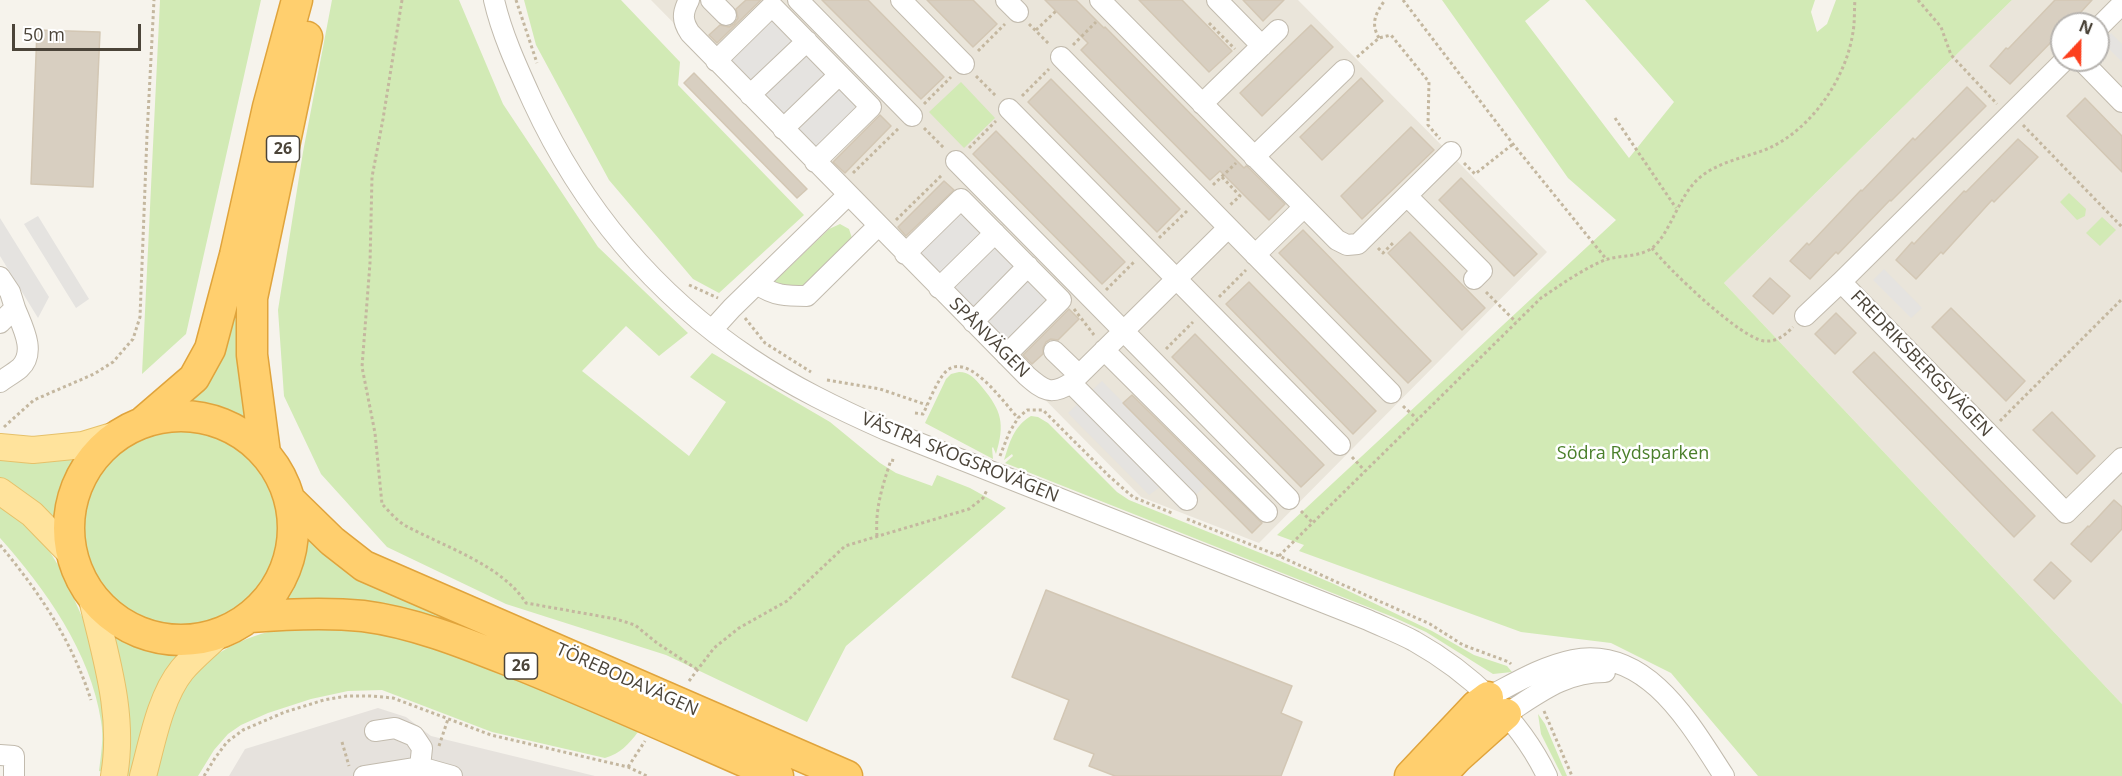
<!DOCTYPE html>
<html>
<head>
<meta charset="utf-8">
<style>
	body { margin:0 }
	#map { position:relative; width:2122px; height:776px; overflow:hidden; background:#f6f3ec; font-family:"Open Sans",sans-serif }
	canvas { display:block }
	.north { position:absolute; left:2050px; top:12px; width:60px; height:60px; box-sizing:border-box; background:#fff; border:2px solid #b7b4b0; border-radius:50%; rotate:22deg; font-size:16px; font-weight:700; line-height:24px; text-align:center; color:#4b4439 }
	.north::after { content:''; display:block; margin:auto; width:21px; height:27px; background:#fc3f1d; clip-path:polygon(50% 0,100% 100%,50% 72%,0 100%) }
	.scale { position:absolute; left:12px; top:24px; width:129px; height:27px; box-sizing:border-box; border:3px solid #4b4439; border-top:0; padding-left:8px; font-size:18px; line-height:21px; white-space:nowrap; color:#4b4439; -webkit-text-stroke:4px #fff; paint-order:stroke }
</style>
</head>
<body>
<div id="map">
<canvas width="2122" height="776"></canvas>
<div class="north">N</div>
<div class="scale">50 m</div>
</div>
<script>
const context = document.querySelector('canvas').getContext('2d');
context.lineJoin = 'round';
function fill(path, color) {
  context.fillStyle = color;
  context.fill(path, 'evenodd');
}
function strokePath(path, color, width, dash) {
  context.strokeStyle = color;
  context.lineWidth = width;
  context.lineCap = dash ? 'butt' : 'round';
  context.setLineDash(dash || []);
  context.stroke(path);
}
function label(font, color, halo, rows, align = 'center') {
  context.font = font + ' "Open Sans",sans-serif';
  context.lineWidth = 5;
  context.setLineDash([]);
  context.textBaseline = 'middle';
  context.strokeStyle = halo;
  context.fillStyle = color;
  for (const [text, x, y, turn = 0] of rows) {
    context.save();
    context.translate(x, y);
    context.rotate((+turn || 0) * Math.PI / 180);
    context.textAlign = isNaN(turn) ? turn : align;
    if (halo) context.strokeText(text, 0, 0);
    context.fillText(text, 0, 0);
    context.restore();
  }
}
const residential = new Path2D(`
	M651,0H1298L1547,252L1259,543L1141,497Z
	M2012,0H2122V704L1724,283ZM2062,24H2098V60H2062Z`);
const industrial = new Path2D(`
	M378,708L406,717L431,736L595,776H229L245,749Z`);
const green = new Path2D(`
	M160,0H261L186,334L142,374Z
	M332,0H459L503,104L598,247L688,333L659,356L626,326L582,371L689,456L726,402L690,377L712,353L830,422L880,463L896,473L932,486L937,475L970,488L1006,508L846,646L807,722L666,655L506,604L387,547L321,474L284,396L278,310L303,152Z
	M524,0H621L680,62L678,85L804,215L719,293L693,279L609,180L536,45Z
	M1442,0H1550L1525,21L1629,158L1674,102L1585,0H1815L1811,12L1817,32L1827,24L1836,0H2012L1724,283L2122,704V776H1758L1671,673L1611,643L1521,632L1299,551L1304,545L1277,535L1616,220L1568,178Z
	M961,82L995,118L964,148L929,112Z
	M2069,193L2086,209L2085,216L2077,220L2060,202Z
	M2102,217L2116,230L2100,246L2086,233Z
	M840,224L849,229L852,238L804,289L771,285L829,229Z
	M247,248L255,432C232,418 212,411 186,408L185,402Z
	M959,372C970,372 975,379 982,387C1002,411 1005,424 996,454L993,447L992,448L993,459L925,423L946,379L951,374Z
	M1031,416L1038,417L1048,423L1117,492L1129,500L1273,558L1334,584L1432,631L1474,655L1507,666L1512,672L1493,674L1426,632L1393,617L1005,463L1013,456L1012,454L1004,460C1010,442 1013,427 1031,416Z
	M81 527a102 102 0 1 1 204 0a102 102 0 1 1-204 0Z
	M0,454L86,456C73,479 64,501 64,527L59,530L0,482Z
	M0,502L42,539L61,570L88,630L106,698L104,772L99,771C101,755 104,737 101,721C91,653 45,588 0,538Z
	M301,531L449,616L447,623L388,604L387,607L275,601L293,568Z
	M110,621C131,636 155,643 181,645L185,650L132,776H122Z
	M362,627L453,654L526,682L638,732C628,745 621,753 605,758L492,732L382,690L348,691L311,699L268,713L241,725L228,734L214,750L198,776H155C162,749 166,717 180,692C201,657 244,635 283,629C307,624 337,628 362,627Z
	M1538,714L1545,724L1567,776H1562L1541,734Z`);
const parking = new Path2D(`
	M777,16L865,106L816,153L728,64Z
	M2111,33L2122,44V62L2102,42Z
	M964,207L1053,297L1004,345L916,255Z
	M38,216L89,299L76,308L24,224Z
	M0,218L49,297L38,318L0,256Z
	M1884,269L1922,308L1911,318L1873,280Z
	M1102,381L1205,486L1180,510L1160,487L1149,495L1068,413Z`);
const building = new Path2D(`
	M746,0H761L717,43L709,35L720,25L729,27L734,24L738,18L736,9Z
	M822,0H868L944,77L921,99Z
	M927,0H973L997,24L973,47Z
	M1045,0H1076L1104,28L1105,27L1244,168L1246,166L1248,167L1285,204L1269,220L1220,171L1210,180L1081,50L1088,43Z
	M1139,0H1182L1232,51L1209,72Z
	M1243,0H1284L1263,21Z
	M2055,0H2092L2070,24H2062V31L2010,84L1990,66L2006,48L2008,49Z
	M1311,25L1333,47L1262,116L1240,93Z
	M37,30L100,32L93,187L31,184Z
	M694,73L807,189L797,198L684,83Z
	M1361,78L1383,101L1322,160L1300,137Z
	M1051,79L1180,209L1157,232L1028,102Z
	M1967,87L1986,106L1891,201L1890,200L1838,254L1836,252L1810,279L1790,261L1807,243L1809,245L1861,190L1862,191L1913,138L1915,140Z
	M2085,98L2122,136V172L2067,116Z
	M880,115L891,126L845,173L833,162Z
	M1411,127L1434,150L1362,219L1341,196Z
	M996,131L1125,262L1102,284L973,154Z
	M2018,139L2038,157L1994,202L1992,200L1943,254L1941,252L1916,279L1896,260L1912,242L1914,244L1964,191L1966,192Z
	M1461,178L1537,254L1514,276L1439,200Z
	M944,181L954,190L906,236L898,227Z
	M1303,230L1431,361L1408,383L1279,253Z
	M1410,232L1485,308L1462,330L1388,253Z
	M1770,278L1790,296L1773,314L1753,296Z
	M1249,282L1376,411L1353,434L1226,304Z
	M1951,308L2025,381L2006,401L1932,327Z
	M1069,309L1079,319L1058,340L1051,339L1046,342L1043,348V354L1032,364L1023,355Z
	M1836,313L1856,333L1835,354L1815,334Z
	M1195,334L1324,465L1301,487L1172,357Z
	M1874,352L2035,516L2014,537L1853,372Z
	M1132,395L1262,523L1252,533L1123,403Z
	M2052,412L2095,456L2077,474L2033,430Z
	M2114,500L2122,507V529L2091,562L2071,544L2088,526L2089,527Z
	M2051,562L2071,581L2054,599L2034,580Z
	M1046,590L1292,686L1281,713L1302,722L1281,776H1115L1089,766L1094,754L1054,739L1069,700L1012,677Z`);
const path = new Path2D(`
	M402,0L383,119L372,177L370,263L362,367L375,433L382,504C389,511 397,521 406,526C445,547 502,565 526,603L616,619L635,625L657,643L698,670
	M516,0L537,63
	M1403,0L1513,144L1607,260
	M1918,0L1941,27L1951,55L1997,104
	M1209,23L1235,49
	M1029,24L1050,45
	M1036,30L1056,11
	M1379,38C1370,23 1376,13 1385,0
	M1073,45L1096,22
	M978,51L1005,24
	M1357,57L1379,38L1391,35L1429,82L1428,125L1440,139
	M976,76L997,97
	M1022,96L1049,69
	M924,104L951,77
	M1615,118L1676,208
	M2023,125L2122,227
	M924,128L944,148
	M969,148L996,121
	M1464,163L1475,174L1513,144
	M853,173L900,127
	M1222,177L1240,196L1230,205
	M1213,185L1236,163
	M896,220L943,174
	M1159,238L1187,211
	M1378,248L1383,253L1393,243
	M1652,248C1667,268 1742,340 1765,341C1777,342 1785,335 1793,327
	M689,285L718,298
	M1106,290L1135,261
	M1486,292L1516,322
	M1219,297L1246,270
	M1074,309L1094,335
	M745,318L765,343L811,372
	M1166,349L1193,322
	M827,380L880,389L927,405
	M1403,406L1417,419
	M915,413L923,414C929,402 939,375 949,369C971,355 1005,404 1018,418
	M2000,421L2122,299
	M4,427L34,400L94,374L113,362L133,339L140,317L147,135L154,0
	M1000,456L1009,433L1018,418L1027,410H1043L1110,477L1133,497L1172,513
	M1352,457L1365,471
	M1301,511L1312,522
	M1187,519L1279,556L1430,624L1463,645L1509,662L1511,664
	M877,536C875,509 882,487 891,460L896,461
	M0,545C40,593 72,641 91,700
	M1279,556L1541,298C1559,286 1587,266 1608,259C1622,255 1640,257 1652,248C1670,234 1678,198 1697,180C1716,162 1744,158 1767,149C1811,130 1846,79 1853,32C1855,21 1854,10 1855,0
	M689,681L714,648L739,628L787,601L845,546L969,509L983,498L987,490
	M1544,711L1572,776
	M342,742L349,766
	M439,746L448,719
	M628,767L645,741
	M204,776L215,758L227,742L243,730L285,712L324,700L347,696H371L393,698L491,735L628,767L647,776`);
const minor = new Path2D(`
	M494,0C502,35 518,69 533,102C581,206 654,294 750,358C793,387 839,409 886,430L1368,620C1383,627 1399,633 1414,641C1469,672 1519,718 1547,776
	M689,0C682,13 682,21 690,33L1027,376C1043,390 1051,396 1071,383L1228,228
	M711,0L726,15
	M798,0L912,116
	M901,0L964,64
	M1006,0L1018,12
	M1100,0L1337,240L1347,245L1358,244L1451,152
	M1217,0L1262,46
	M2098,28L2122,4
	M1061,57L1391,393
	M2065,60L1841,282L2066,513L2122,458
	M2081,60L2122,102
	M716,61L772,6L871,107L815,162
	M750,95L807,41
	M1202,104L1278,30
	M1009,109L1340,445
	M783,129L839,75
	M1254,157L1344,70
	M956,161L1289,499
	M1407,196L1482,271L1474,279
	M905,254L961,199L1061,300L1006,355
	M1255,255L1304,207
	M0,277L10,292L15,308L0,323
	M757,284C774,296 787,296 807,296L878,226
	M939,288L995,233
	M1805,316L1841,282
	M973,322L1028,266
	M712,330L732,308L848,195
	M1104,350L1267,512
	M1054,351L1079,375
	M0,382C7,377 14,373 20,368C37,352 22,326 15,308
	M1071,383L1187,500
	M1488,697C1515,683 1543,666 1573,660C1647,646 1690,724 1724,776
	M1506,714C1539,693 1564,672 1605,672
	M375,731L395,728L414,736L422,748L420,767
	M0,755L14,756V776
	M364,776L420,767L452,776`);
const major = new Path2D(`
	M0,447L33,450L83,445L119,434
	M0,491L32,514L72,555
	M91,595C105,655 125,714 114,776
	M143,776C152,743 160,697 182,670C193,657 207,646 219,634`);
const highway = new Path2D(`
	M69 528a112 112 0 1 1 224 0a112 112 0 1 1-224 0Z
	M144,421L194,378L210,349L235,255L268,107L297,0
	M265,453L252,355V298L307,37
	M291,501L332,541L364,566L847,776
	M250,617C287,614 326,612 363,616C418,623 472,646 523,666C609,701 693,739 778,776
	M1410,776L1476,706L1488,697
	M1440,776L1458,757L1506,714`);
const shields = [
	[283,149,33],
	[521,666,33]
];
const shieldNames = [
	["26",283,149],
	["26",521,666]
];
const streetNames = [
	["SPÅNVÄGEN",989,338,45],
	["FREDRIKSBERGSVÄGEN",1921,364,46],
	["VÄSTRA SKOGSROVÄGEN",960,458,22],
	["TÖREBODAVÄGEN",627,680,24]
];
const parkNames = [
	["Södra Rydsparken",1633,454]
];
fill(residential, '#eae5da');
fill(industrial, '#e6e2dd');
fill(green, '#d2eab5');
fill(parking, '#e5e3e0');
fill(building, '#d8cfc1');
strokePath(building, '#d3c7b4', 1.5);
strokePath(minor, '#c2bbae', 22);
strokePath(major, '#e6c16a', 28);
strokePath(highway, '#e0a43c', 33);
strokePath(path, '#c4b79f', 3, [3, 3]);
strokePath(minor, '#fff', 20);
strokePath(major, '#ffe39c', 26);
strokePath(highway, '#ffcf6e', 30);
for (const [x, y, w] of shields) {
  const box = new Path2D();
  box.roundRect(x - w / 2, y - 13, w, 26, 4.5);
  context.fillStyle = '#fff';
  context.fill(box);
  strokePath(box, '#4b4439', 1.5);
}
label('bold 16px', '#4b4439', null, shieldNames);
label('18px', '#4b4439', '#fff', streetNames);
label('18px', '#4a7f2a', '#fff', parkNames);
</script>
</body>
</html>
